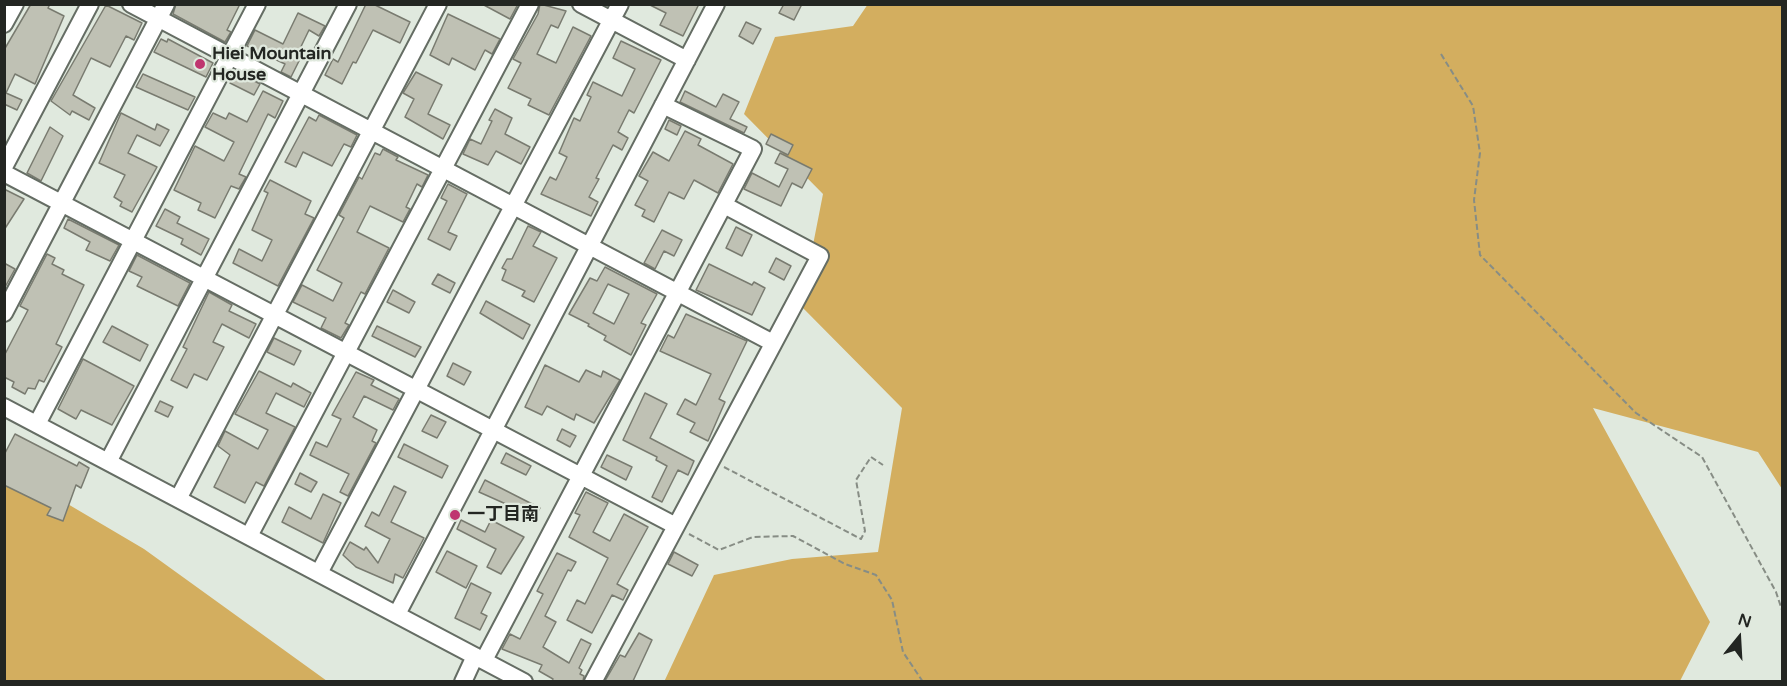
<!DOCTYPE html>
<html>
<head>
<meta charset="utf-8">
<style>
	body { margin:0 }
	#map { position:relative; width:1787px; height:686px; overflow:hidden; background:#e0e9de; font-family:"Varela Round",sans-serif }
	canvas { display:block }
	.frame { position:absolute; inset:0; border:6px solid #232622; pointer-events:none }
	.north { position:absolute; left:1709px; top:608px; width:60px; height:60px; -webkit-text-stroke:4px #e0e9de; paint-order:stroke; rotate:18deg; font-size:16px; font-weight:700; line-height:24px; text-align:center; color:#232622 }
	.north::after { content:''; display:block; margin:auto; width:21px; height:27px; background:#232622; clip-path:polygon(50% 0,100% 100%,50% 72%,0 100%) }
</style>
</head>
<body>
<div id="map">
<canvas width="1787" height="686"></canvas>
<div class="frame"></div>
<div class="north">N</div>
</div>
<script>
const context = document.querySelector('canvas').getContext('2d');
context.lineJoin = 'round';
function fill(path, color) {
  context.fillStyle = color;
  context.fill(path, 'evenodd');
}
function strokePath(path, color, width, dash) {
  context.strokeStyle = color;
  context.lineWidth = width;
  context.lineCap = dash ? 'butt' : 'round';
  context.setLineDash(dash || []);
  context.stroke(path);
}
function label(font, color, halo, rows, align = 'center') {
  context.font = font + ' "Varela Round","Noto Sans JP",sans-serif';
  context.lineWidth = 4.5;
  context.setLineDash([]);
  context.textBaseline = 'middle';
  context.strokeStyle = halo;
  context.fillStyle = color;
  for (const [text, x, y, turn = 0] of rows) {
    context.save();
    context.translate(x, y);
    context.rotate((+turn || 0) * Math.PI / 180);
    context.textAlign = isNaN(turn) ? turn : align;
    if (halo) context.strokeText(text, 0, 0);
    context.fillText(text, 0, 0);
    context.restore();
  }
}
const green = new Path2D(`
	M868,4L1782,5V489L1758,452L1593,408L1710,622L1680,681L664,682L714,575L792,559L878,552L902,408L801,306L823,194L744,114L775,37L853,26Z
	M5,467L144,549L327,681L5,682Z`);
const building = new Path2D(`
	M31,4H50L48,8L64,16L35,84L15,74L6,93L22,100L17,110L4,104V50Z
	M176,4H240L227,30L231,32L225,42L173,14Z
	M366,4H373L410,22L400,43L373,30L356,63L353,62L342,84L325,75L333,59L338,62Z
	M482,4H518L510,19Z
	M540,4L566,11L558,28L551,25L537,54L556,63L573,27L591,36L549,115L528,105L531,99L508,88L521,63L513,59L538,14Z
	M648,4H699L683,36L660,25L666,13Z
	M784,4H802L794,20L779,13Z
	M106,5L142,23L134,40L126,36L110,67L91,58L73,95L95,108L89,120L72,111L70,115L51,101Z
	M298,13L325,26L319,36L309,30L295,59L299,61L291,77L281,72L285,64L247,46L255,30L283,44Z
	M448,14L500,39L492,54L485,50L475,70L452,58L449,65L430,55Z
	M746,22L761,29L753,44L739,36Z
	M161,39L167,42L168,39L213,63L206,77L154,52Z
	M621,41L661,60L634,113L629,110L618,132L628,138L622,150L613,145L596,178L599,179L589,197L598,202L591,216L541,194L550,177L556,180L567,157L559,153L574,118L580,121L591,97L587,95L593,82L622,96L635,69L613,58Z
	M236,71L260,84L254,95L230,83Z
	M416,72L442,85L428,114L450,125L443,139L405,117L414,99L403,93Z
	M143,74L195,97L188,110L136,87Z
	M263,91L283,101L275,118L268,114L239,174L246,177L239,189L231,186L215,218L198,210L201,203L174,190L195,146L224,161L234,142L205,127L213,113L226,119L229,113L247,122Z
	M685,91L716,107L723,94L739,102L730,119L747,127L744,133L680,102Z
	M495,109L512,118L505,134L530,147L521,164L496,151L488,165L463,154L470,139L481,144L492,121L489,120Z
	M121,113L155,130L157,124L169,130L160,146L137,135L128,153L157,167L132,212L120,206L122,202L114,197L125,175L99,163Z
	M319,115L357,135L351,147L344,144L332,166L303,152L296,167L285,162L309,117L316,121Z
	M669,120L681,126L677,135L665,129Z
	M50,127L63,136L41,181L27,173Z
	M685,131L701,139L698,145L733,164L718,193L694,180L684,199L669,192L654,222L642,216L645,210L635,205L648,181L639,176L653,152L669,161Z
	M771,134L793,145L788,155L766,144Z
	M383,149L398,157L396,160L428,175L422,187L417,184L406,207L410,209L403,222L370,206L357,232L389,248L365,294L361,292L345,323L349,325L341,338L321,328L326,318L293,302L302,285L333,301L342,283L317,270L344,218L339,215L359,177L362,179L375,153L380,155Z
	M780,153L812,169L802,188L792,183L781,206L744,189L752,173L779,187L788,169L775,163Z
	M270,180L311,201L305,214L314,218L278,286L233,263L239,249L262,261L272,240L252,230L268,193L264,191Z
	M448,184L467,194L448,232L457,236L450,250L428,239L447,201L441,198Z
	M4,189L24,199L4,230Z
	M165,209L180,217L177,223L209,239L201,255L181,244L183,239L156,226Z
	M68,219L119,245L110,261L86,250L90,242L64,228Z
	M528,226L541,232L533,246L557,258L534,302L522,296L525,291L502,280L506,270L502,268L507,259H512Z
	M736,227L752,235L742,256L726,248Z
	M662,230L682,240L674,256L664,251L655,269L644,263Z
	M47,254L55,258L52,264L64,270L62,274L84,285L56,344L62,347L44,382L39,380L35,389L28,388L25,394L12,387L14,382L4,377V356L28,310L20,306Z
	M137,255L190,283L178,306L137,286L142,277L129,271Z
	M776,258L791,266L784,280L769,272Z
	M4,263L15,269L4,289Z
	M709,264L752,285L754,282L765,288L752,315L696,290Z
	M605,267L657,294L641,323L646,325L631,355L604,340L606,336L588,326L589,324L569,314L590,278L597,281ZM608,284L629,294L614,324L593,313Z
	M438,274L455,283L450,293L432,284Z
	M393,290L415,302L409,313L387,302Z
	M209,292L232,305L229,311L256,324L249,338L222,324L213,342L224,347L207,380L194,374L187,388L171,380L187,349L183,347Z
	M486,301L530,325L523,339L480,313Z
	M686,314L747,341L719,399L725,402L708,441L690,432L695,423L677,414L685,399L696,405L711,374L660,351L668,335L674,338Z
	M112,326L148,345L140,361L103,342Z
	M377,326L421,347L415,357L372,336Z
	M274,338L301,351L294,365L267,352Z
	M83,359L134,386L112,425L81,410L76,419L58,409Z
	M453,363L471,372L464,385L447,376Z
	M545,365L579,382L586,370L601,377L603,371L620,380L594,423L576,414L574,420L547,406L542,415L525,407Z
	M259,371L291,387L293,383L311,393L304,407L276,393L266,413L295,427L264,486L256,482L245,503L214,487L230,455L218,446L225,431L258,449L268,430L235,414Z
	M356,372L374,380L371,385L399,399L393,410L364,396L353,417L377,430L372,441L376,443L348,496L340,492L349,474L310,455L316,442L327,447L341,419L332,415Z
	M645,393L667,404L650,438L694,461L688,475L678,470L662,502L652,497L667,466L656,460L657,457L623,440Z
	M160,401L173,407L168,417L155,411Z
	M431,415L446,422L437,438L422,431Z
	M562,429L576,436L570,447L557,440Z
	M15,434L77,466L79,462L89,468L81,488L76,485L63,521L47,515L51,508L4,485V455Z
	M404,444L448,466L442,478L398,457Z
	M506,453L531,466L526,475L501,463Z
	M607,455L632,467L626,480L601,467Z
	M300,473L317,482L311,492L295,484Z
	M485,480L540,508L535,517L479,492Z
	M394,486L406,492L391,522L424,538L403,578L395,574L393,583L356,567L343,555L350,542L364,550L366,547L378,563L390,539L365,526L372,512L379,516Z
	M586,492L608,503L593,532L610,541L624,514L648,527L617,584L628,590L623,600L612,595L592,633L567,620L577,600L585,604L608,558L569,537L580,515L575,513Z
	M323,494L341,503L323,543L282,522L289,507L311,519Z
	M461,520L485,532L491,520L524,537L501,574L487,567L496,549L457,529Z
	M447,551L477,566L466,588L436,572Z
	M674,552L698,565L692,576L668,564Z
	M557,553L576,562L571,571L568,570L545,616L556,622L543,647L569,663L581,639L591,644L579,668L582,670L580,674L584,676L583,681H552L553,679L539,671L542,665L502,649L510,634L520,639L543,594L537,591Z
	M471,583L491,593L481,613L487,616L480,630L455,618Z
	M639,633L652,640L633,681H605L620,655L625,657Z`);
const path = new Path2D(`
	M1441,54L1473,106L1480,153L1474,200L1480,255L1636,413L1702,457L1776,592L1782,610
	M724,467L861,539L865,531L856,480L871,457L883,465
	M689,534L719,550L753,537L793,536L845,564L876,575L892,600L903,652L923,682`);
const minor = new Path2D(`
	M131,4L773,343
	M581,4L687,60
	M4,24L15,4
	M4,167L90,4
	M4,173L676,526
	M4,313L166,4
	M4,407L524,682
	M37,424L257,4
	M108,462L348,4
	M178,499L438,4
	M249,536L530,4
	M319,573L620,4
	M397,614L716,4
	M484,660L753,149L663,105
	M463,682L475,656
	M593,682L820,256L724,205`);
const markers = [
	[200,64,6,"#bf356f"],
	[455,515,6,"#bf356f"]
];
const poiNames = [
	["Hiei Mountain",212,54],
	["House",212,75],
	["一丁目南",467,515]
];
fill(green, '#d3ae5f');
fill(building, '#bfc1b4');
strokePath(building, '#797b70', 1.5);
strokePath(minor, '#656d64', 20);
strokePath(path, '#878d85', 2, [6, 3]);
strokePath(minor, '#fff', 16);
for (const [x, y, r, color] of markers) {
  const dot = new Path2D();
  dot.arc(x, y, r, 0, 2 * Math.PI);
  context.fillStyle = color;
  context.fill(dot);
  strokePath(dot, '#e0e9de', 2);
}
label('bold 18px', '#232622', '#e0e9de', poiNames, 'left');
</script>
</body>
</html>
